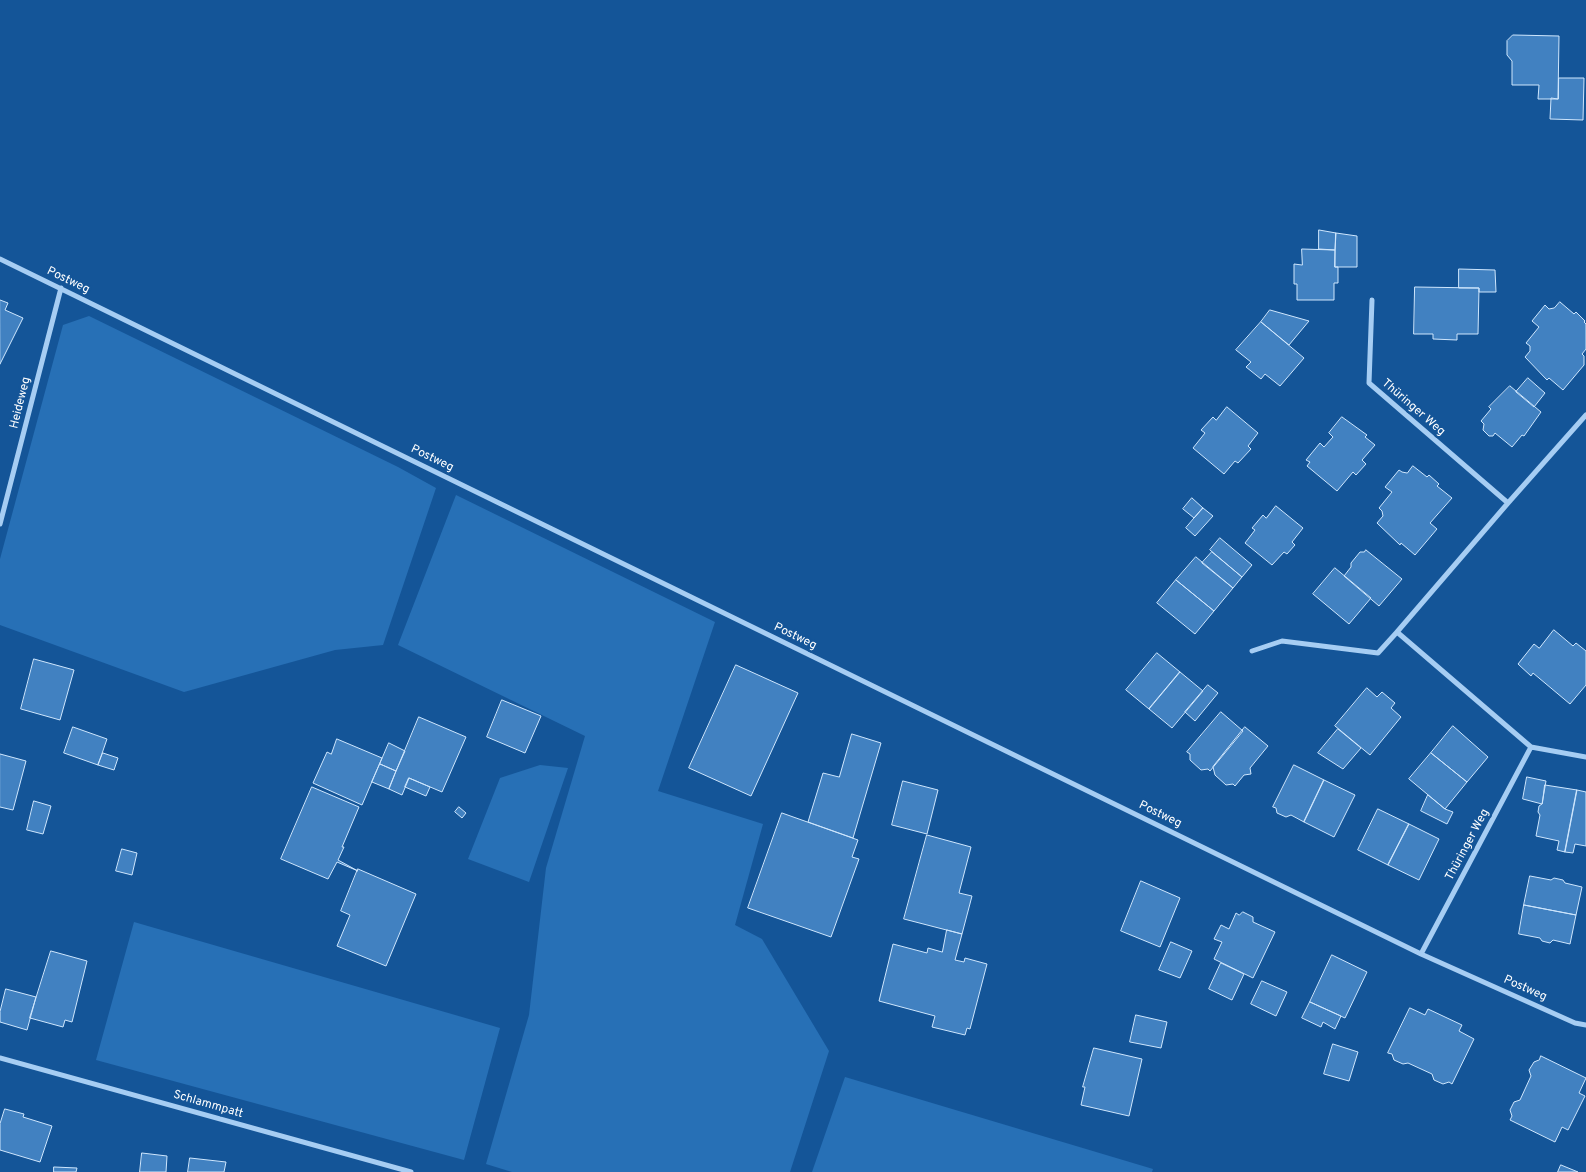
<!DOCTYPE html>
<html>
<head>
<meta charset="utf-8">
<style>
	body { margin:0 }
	canvas { display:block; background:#145598 }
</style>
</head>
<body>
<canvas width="1586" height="1172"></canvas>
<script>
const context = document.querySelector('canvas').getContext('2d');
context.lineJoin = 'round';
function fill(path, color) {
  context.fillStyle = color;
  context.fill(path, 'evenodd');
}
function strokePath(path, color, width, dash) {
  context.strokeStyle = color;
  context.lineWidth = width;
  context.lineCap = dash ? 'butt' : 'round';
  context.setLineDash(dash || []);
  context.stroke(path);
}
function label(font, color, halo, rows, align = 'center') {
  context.font = font + ' Overpass,sans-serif';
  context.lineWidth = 5;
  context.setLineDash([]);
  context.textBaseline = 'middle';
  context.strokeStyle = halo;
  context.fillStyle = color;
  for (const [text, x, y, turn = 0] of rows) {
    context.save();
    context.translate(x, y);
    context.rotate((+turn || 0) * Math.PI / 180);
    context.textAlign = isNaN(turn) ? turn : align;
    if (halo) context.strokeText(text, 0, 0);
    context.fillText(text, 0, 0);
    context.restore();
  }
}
const green = new Path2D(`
	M89,316L398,467L436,488L383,645L335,650L184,692L0,625V559L63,325Z
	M456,495L715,622L658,791L763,824L735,925L762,939L829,1051L790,1172H512L486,1164L529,1015L546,868L585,736L398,645Z
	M540,765L568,768L529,882L468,859L500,778Z
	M134,922L500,1028L464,1160L96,1060Z
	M845,1077L1153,1169L1152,1172H812Z`);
const building = new Path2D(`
	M1513,35L1559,36L1558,99H1538L1539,85H1512V61L1507,55V41Z
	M1559,78H1584L1583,120L1550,119L1551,98L1558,99Z
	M1319,230L1336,233L1335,250L1319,249Z
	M1336,233L1357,236V267H1335Z
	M1302,249L1335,250V267H1338V283H1334V300H1297V284H1294V264L1302,265Z
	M1459,269L1495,270L1496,292H1479V288H1459Z
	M1415,287L1479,288L1478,334H1457V340L1433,339V334H1414Z
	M0,300L8,303L5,310L23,318L0,364Z
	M1560,302L1574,314L1576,312L1585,321L1584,322L1586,324V349L1582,354L1584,356V365L1563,390L1549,378L1547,380L1525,357L1530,351V346L1526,343L1539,327L1532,321L1545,305L1549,309L1554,308Z
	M1270,310L1309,321L1289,345L1261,322Z
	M1261,322L1304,358L1280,386L1265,374L1261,379L1246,367L1251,362L1236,350Z
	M1528,378L1545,393L1534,407L1516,392Z
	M1510,386L1541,412L1524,436L1522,435L1512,447L1495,433L1493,436H1489L1483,430L1484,424L1481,421L1491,409L1489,407Z
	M1227,407L1258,433L1248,446L1251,449L1238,463L1235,461L1224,474L1193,448L1205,433L1201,430L1213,417L1216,420Z
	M1342,417L1367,435L1365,437L1375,445L1362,460L1366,464L1356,475L1353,472L1337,491L1307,466L1310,462L1306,460L1320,443L1324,447L1333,437L1329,433Z
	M1413,466L1427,477L1429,475L1439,484L1437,486L1452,498L1430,523L1437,529L1415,555L1401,543L1400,545L1377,523L1383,516L1382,511L1379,508L1392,492L1385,487L1399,470L1402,472L1407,473Z
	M1192,498L1203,508L1194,518L1183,509Z
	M1276,506L1303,528L1292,542L1295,545L1287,554L1284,552L1272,565L1245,543L1255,530L1252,528L1263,515L1266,518Z
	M1203,508L1213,516L1195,536L1186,528Z
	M1220,538L1252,565L1242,577L1210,550Z
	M1366,550L1402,579L1379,606L1344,576L1351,567V563L1360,552H1364Z
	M1212,552L1242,577L1233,588L1202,563Z
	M1196,557L1233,588L1214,611L1176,580Z
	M1335,568L1371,598L1349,624L1313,594Z
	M1176,580L1214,611L1195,634L1157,603Z
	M1554,630L1573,646L1576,643L1586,651V685L1570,704L1533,673L1531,676L1518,664L1534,644L1539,648Z
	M1157,653L1180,672L1149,709L1126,690Z
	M34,659L74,670L60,720L21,709Z
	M736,665L798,693L751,796L689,768Z
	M1180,672L1203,691L1172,728L1149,709Z
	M1208,685L1218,693L1195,721L1185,712Z
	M1367,688L1377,697L1382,692L1395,703L1391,708L1401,717L1370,755L1335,726Z
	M502,700L541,716L525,753L487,737Z
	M1221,712L1243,731L1210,771L1208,769L1201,770L1190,760V754L1187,752Z
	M419,717L466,737L442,792L409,778L402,795L389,789Z
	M1453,726L1488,757L1467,782L1431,753Z
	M73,727L107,739L98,765L64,753Z
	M1245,727L1268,746L1250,768L1251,774L1244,775L1235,786L1233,784L1226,785L1215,775L1213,767Z
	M1338,729L1361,748L1343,769L1318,753Z
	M852,734L881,743L853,838L808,822L823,773L839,777Z
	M337,739L382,758L362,805L313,783L327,752L331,754Z
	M389,743L405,751L396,771L380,764Z
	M103,753L118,758L114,770L98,765Z
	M1431,753L1467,782L1445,809L1409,779Z
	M0,754L26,761L13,810L0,807Z
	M380,764L396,771L389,789L372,782Z
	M1294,765L1324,780L1304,822L1291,815L1286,817L1277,813L1276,808L1273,807Z
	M1527,777L1546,781L1542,804L1523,799Z
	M409,778L430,787L426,796L405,787Z
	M1324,780L1355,795L1334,837L1304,822Z
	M903,781L938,790L927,834L892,825Z
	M1545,785L1577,790L1565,852L1557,850L1559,841L1536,836L1540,815L1538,812L1539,806L1542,804Z
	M312,787L359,807L342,847H344L338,860L358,871L337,862L328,879L281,859Z
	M1577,790L1586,792V846L1575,844L1573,853L1565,852Z
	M1428,795L1445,809L1453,812L1447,824L1421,811Z
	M34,801L51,806L43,834L27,830Z
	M459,807L466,813L462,818L455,812Z
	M1378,809L1409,824L1388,865L1358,850Z
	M782,813L858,840L852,857L859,859L831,937L748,908Z
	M1409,824L1439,839L1419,880L1388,865Z
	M927,835L971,847L959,893L972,896L962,934L904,919Z
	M122,849L137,853L132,875L116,871Z
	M358,869L416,894L386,966L337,946L350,915L341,911Z
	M1530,876L1551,880L1554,878L1563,880L1565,883L1582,887L1576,915L1524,905Z
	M1141,881L1180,898L1160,947L1121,931Z
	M1524,905L1576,915L1570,944L1553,940L1550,943L1542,941L1540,938L1519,934Z
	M1243,912L1253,917V922L1275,932L1253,978L1214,959L1222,942L1214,939L1221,925L1229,929L1236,913L1239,915Z
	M947,930L962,934L955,960L964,962L965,958L987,964L970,1029L967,1028L965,1035L932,1027L935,1016L879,1001L893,944L927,953L928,948L942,952Z
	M1171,942L1192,951L1180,978L1159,970Z
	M51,951L87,961L72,1022L65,1020L63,1027L30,1018Z
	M1332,955L1367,972L1345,1018L1310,1002Z
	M1221,963L1244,974L1232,1000L1209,989Z
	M1262,981L1287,992L1276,1016L1251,1004Z
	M6,989L36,997L27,1030L0,1022V1012Z
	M1310,1002L1341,1016L1335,1029L1323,1022L1321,1027L1302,1018Z
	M1410,1008L1425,1015L1428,1009L1462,1025L1459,1031L1474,1039L1452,1084L1449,1082L1443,1084L1434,1080L1432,1074L1408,1063L1403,1064L1394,1060L1392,1054L1388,1053Z
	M1136,1015L1167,1022L1161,1048L1130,1042Z
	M1333,1044L1358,1052L1349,1081L1324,1074Z
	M1094,1048L1142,1059L1129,1116L1081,1105L1085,1087H1083Z
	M1541,1056L1586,1078L1579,1093L1585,1096L1568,1130L1562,1127L1555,1142L1510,1120L1512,1116L1510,1110L1514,1102L1520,1100L1531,1076L1529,1070L1534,1062L1539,1060Z
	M5,1109L24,1114L23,1117L52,1126L40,1162L0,1150V1124Z
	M142,1153L167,1156L166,1172H140Z
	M190,1158L226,1162L224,1172H188Z
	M1561,1165L1578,1172H1558Z
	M54,1167L77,1168L76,1172H54Z`);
const minor = new Path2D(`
	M0,259L1421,954L1575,1023L1586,1025
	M1372,300L1369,383L1508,503
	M0,524L61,288
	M1252,651L1282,641L1378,653L1397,632
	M1531,747L1586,757
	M1421,954L1531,747L1397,632L1508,503L1586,415
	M0,1058L411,1172`);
const streetNames = [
	["Postweg",68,281,26],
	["Heideweg",21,403,-76],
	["Thüringer Weg",1413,408,41],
	["Postweg",432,459,26],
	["Postweg",795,637,26],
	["Postweg",1160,815,26],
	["Thüringer Weg",1468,845,-62],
	["Postweg",1525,989,24],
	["Schlammpatt",208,1105,16]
];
fill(green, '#2770b6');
fill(building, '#4181c1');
strokePath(building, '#cee6fd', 1);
strokePath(minor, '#a6cdf3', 5);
label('12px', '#fff', '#145598', streetNames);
</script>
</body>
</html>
